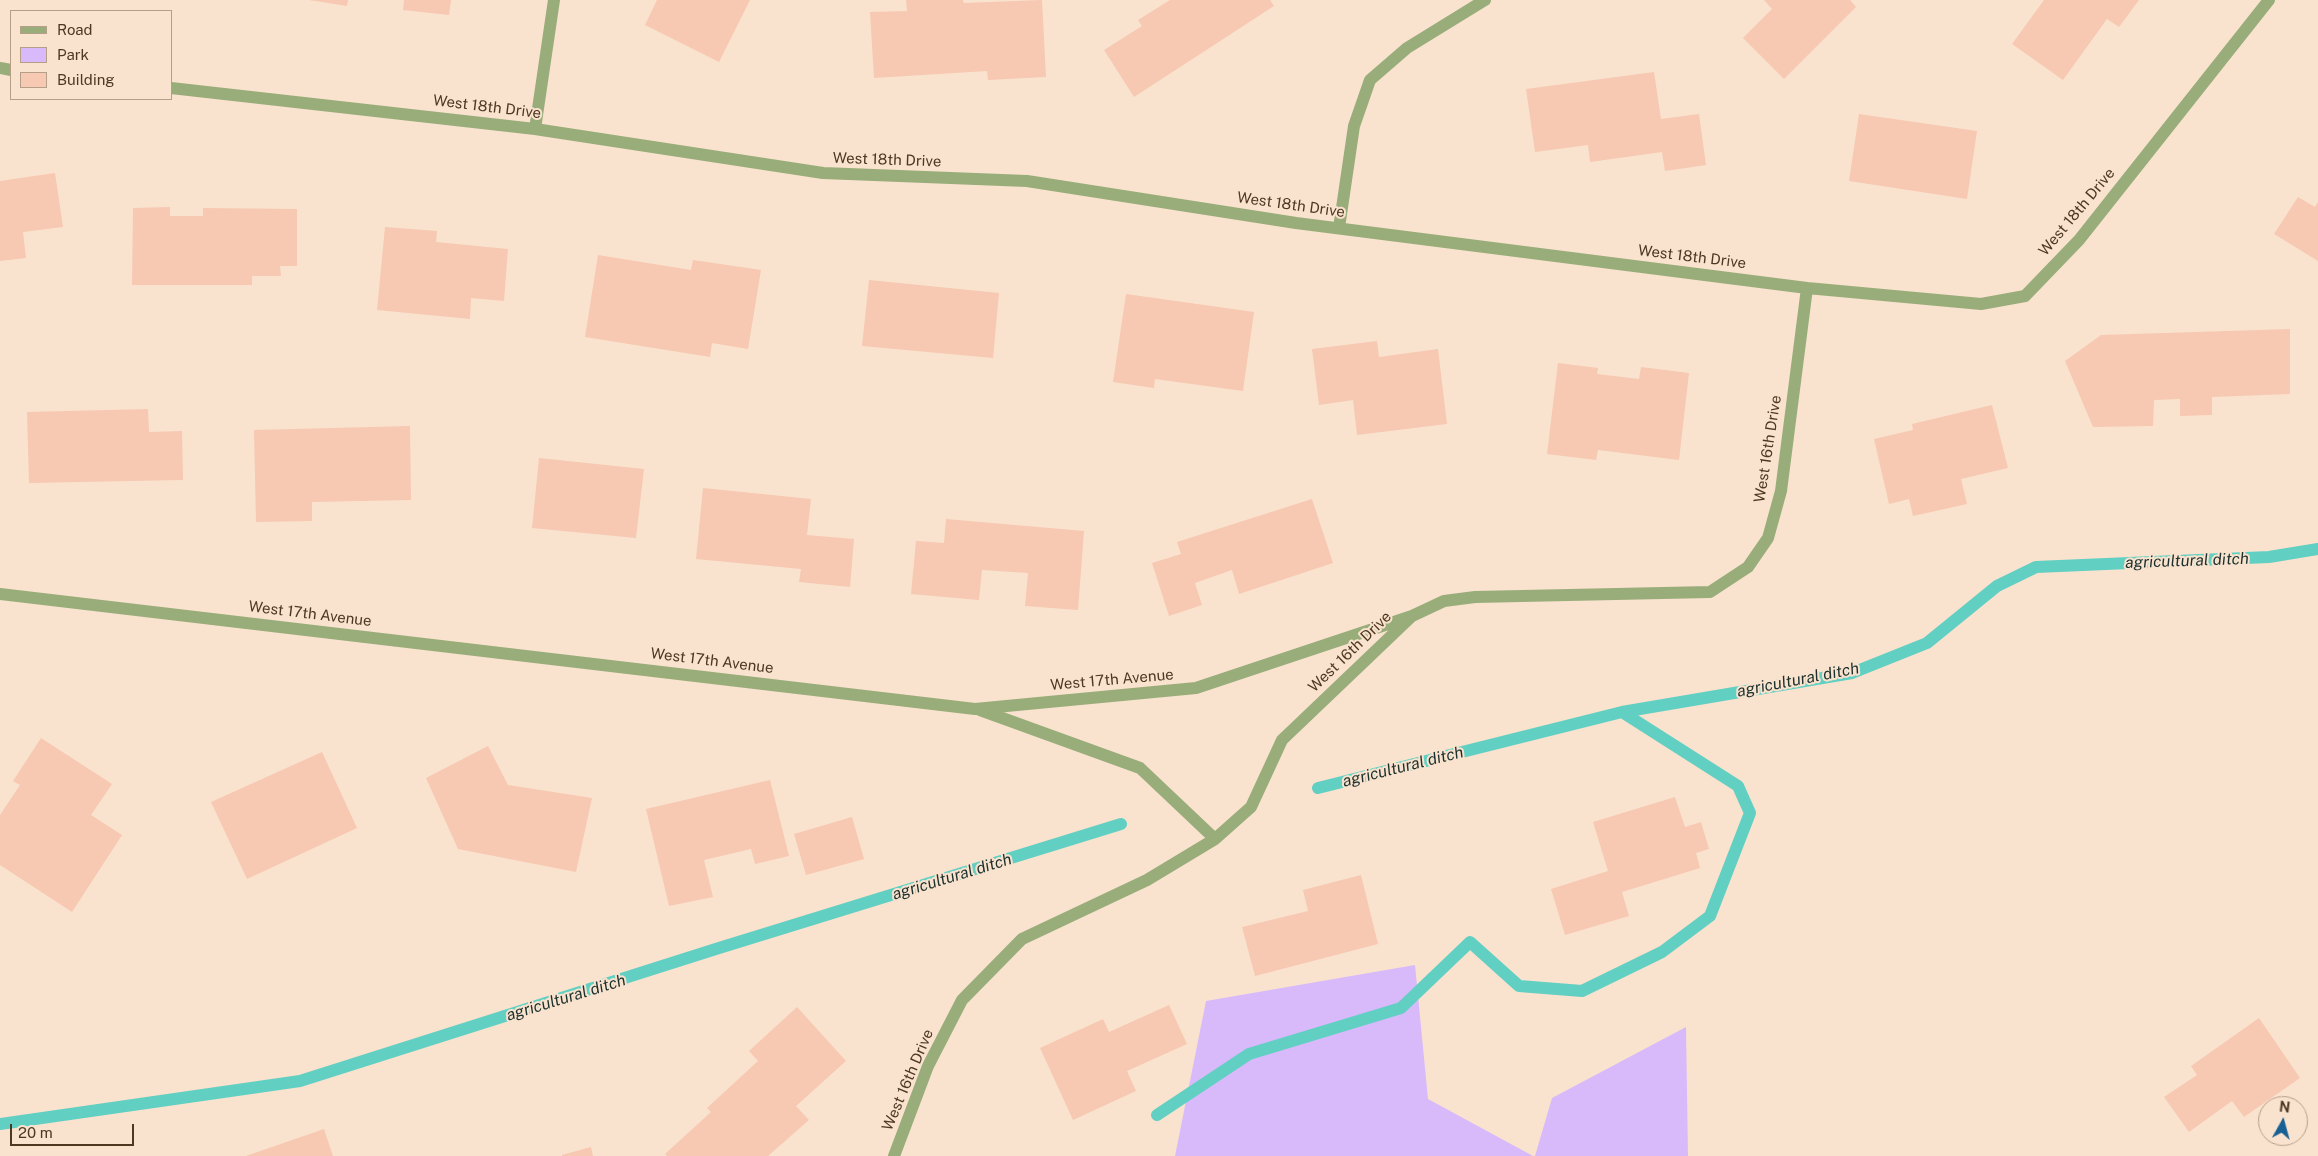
<!DOCTYPE html>
<html>
<head>
<meta charset="utf-8">
<style>
	body { margin:0 }
	#map { position:relative; width:2318px; height:1156px; overflow:hidden; background:#f9e3ce; font-family:"Public Sans",sans-serif }
	canvas { display:block }
	.legend { position:absolute; left:10px; top:10px; width:162px; height:90px; box-sizing:border-box; background:#f9e3ce; border:1px solid #b59f89; margin:0; padding:6px 9px; list-style:none; font-size:15px; color:#4e3821 }
	.legend li { display:flex; align-items:center; gap:10px; height:25px }
	.legend b { width:25px; border:1px solid #b59f89 }
	.north { position:absolute; left:2258px; top:1096px; width:50px; height:50px; box-sizing:border-box; background:#f9e3ce; border:1px solid #b59f89; border-radius:50%; rotate:7deg; font-size:14px; font-weight:700; line-height:20px; text-align:center; color:#4e3821 }
	.north::after { content:''; display:block; margin:auto; width:18px; height:22px; background:#186094; clip-path:polygon(50% 0,100% 100%,50% 72%,0 100%) }
	.scale { position:absolute; left:10px; top:1124px; width:124px; height:22px; box-sizing:border-box; border:2px solid #4e3821; border-top:0; padding-left:6px; font-size:15px; line-height:18px; white-space:nowrap; color:#4e3821; -webkit-text-stroke:4px #f9e3ce; paint-order:stroke }
</style>
</head>
<body>
<div id="map">
<canvas width="2318" height="1156"></canvas>
<ul class="legend">
<li><b style="height:6px;background:#99ad7a"></b>Road</li>
<li><b style="height:14px;background:#d8bafb"></b>Park</li>
<li><b style="height:14px;background:#f7c8b2"></b>Building</li>
</ul>
<div class="north">N</div>
<div class="scale">20 m</div>
</div>
<script>
const context = document.querySelector('canvas').getContext('2d');
context.lineJoin = 'round';
function fill(path, color) {
  context.fillStyle = color;
  context.fill(path, 'evenodd');
}
function strokePath(path, color, width, dash) {
  context.strokeStyle = color;
  context.lineWidth = width;
  context.lineCap = dash ? 'butt' : 'round';
  context.setLineDash(dash || []);
  context.stroke(path);
}
function label(font, color, halo, rows, align = 'center') {
  context.font = font + ' "Public Sans",sans-serif';
  context.lineWidth = 4;
  context.setLineDash([]);
  context.textBaseline = 'middle';
  context.strokeStyle = halo;
  context.fillStyle = color;
  for (const [text, x, y, turn = 0] of rows) {
    context.save();
    context.translate(x, y);
    context.rotate((+turn || 0) * Math.PI / 180);
    context.textAlign = isNaN(turn) ? turn : align;
    if (halo) context.strokeText(text, 0, 0);
    context.fillText(text, 0, 0);
    context.restore();
  }
}
const green = new Path2D(`
	M1415,965L1428,1099L1533,1156H1175L1206,1001Z
	M1686,1027L1688,1156H1535L1552,1098Z`);
const stream = new Path2D(`
	M1318,788L1622,712L1852,673L1927,643L1997,586L2036,567L2269,557L2318,549
	M1157,1115L1249,1054L1401,1008L1470,942L1519,986L1582,991L1662,952L1710,916L1750,813L1738,786L1622,712
	M0,1124L300,1081L719,948L1121,824`);
const building = new Path2D(`
	M309,0H348L347,6Z
	M404,0H451L449,15L403,10Z
	M657,0H750L719,62L645,25Z
	M906,0H963L964,3L1042,0L1046,77L988,80L987,71L874,78L870,12L907,11Z
	M1170,0H1270L1274,6L1134,97L1104,50L1142,26L1138,20Z
	M1764,0H1850L1856,7L1784,79L1743,38L1772,9Z
	M2044,0H2139L2119,27L2107,19L2063,80L2012,44Z
	M1654,72L1661,119L1699,114L1706,165L1665,171L1662,152L1590,162L1588,145L1535,152L1526,89Z
	M1859,114L1977,131L1967,199L1849,181Z
	M55,173L63,227L23,232L26,258L0,261V181Z
	M2298,197L2315,207L2318,202V261L2274,234Z
	M170,207V216H203V208L297,209V266H280L281,276H252V285H132L133,208Z
	M385,227L437,231L436,242L508,249L504,301L471,298L470,319L377,310Z
	M598,255L691,270L693,260L761,270L748,349L712,343L710,357L585,337Z
	M869,280L999,293L993,358L862,346Z
	M1126,294L1254,312L1243,391L1155,379L1154,388L1113,382Z
	M2290,329V394L2212,397V415L2180,416V399L2154,400L2153,426L2093,427L2065,361L2101,335Z
	M1377,341L1379,357L1438,349L1447,424L1357,435L1353,400L1319,405L1312,349Z
	M1558,363L1598,368L1597,374L1639,379L1641,367L1689,373L1679,460L1598,450L1596,460L1547,454Z
	M1992,405L2008,468L1961,479L1967,504L1913,516L1909,499L1889,504L1874,439L1913,430L1912,424Z
	M148,409L149,432L182,431L183,480L29,483L27,412Z
	M410,426L411,500L312,502V521L256,522L254,430Z
	M539,458L644,469L636,538L532,528Z
	M703,488L811,499L807,535L854,539L850,587L799,582L801,569L696,559Z
	M1312,499L1333,563L1239,594L1232,570L1195,583L1202,605L1169,616L1152,563L1181,554L1177,542Z
	M946,519L1084,531L1078,610L1025,606L1028,573L982,570L979,600L911,594L916,541L944,543Z
	M41,738L112,784L91,815L122,835L72,912L0,865V815L20,785L13,781Z
	M488,746L508,785L592,798L576,872L458,849L426,778Z
	M322,752L357,828L247,879L211,802Z
	M770,780L789,856L755,864L751,849L704,860L713,897L669,906L646,809Z
	M1675,797L1685,827L1701,822L1709,849L1696,853L1700,868L1622,892L1629,916L1565,935L1551,889L1608,871L1593,822Z
	M852,817L864,859L806,875L794,834Z
	M1361,875L1378,944L1255,976L1242,927L1308,911L1303,890Z
	M1169,1005L1187,1044L1127,1071L1136,1091L1073,1120L1040,1048L1103,1019L1109,1032Z
	M797,1007L846,1061L796,1106L809,1120L768,1156H667L665,1154L711,1112L707,1108L758,1061L749,1051Z
	M2259,1018L2300,1078L2244,1117L2232,1101L2189,1132L2164,1097L2197,1075L2191,1066Z
	M324,1129L333,1156H246Z
	M591,1147L593,1156H562V1155Z`);
const street = new Path2D(`
	M0,68L11,70
	M171,88L535,129L823,173L1027,181L1296,223L1807,288L1981,304L2025,296L2079,240L2269,0
	M535,129L554,0
	M1339,228L1354,126L1370,80L1407,48L1485,0
	M0,594L975,709L1196,688L1412,616
	M980,710L1140,768L1215,839
	M894,1156L928,1066L962,1000L1022,939L1147,880L1215,839L1251,807L1282,740L1412,616L1444,601L1475,597L1710,592L1748,567L1768,538L1781,491L1807,288`);
const streetNames = [
	["West 18th Drive",487,107,7],
	["West 18th Drive",887,160,2],
	["West 18th Drive",1291,205,8],
	["West 18th Drive",2077,212,-50],
	["West 18th Drive",1692,257,7],
	["West 16th Drive",1768,449,-81],
	["West 17th Avenue",310,614,7],
	["West 16th Drive",1350,652,-44],
	["West 17th Avenue",712,661,7],
	["West 17th Avenue",1112,680,-5],
	["West 16th Drive",908,1080,-67]
];
const waterNames = [
	["agricultural ditch",2187,561,-2],
	["agricultural ditch",1798,680,-11],
	["agricultural ditch",1403,767,-14],
	["agricultural ditch",952,877,-17],
	["agricultural ditch",566,998,-17]
];
fill(green, '#d8bafb');
strokePath(stream, '#62cfc3', 12);
fill(building, '#f7c8b2');
strokePath(street, '#99ad7a', 12);
label('15px', '#4e3821', '#f9e3ce', streetNames);
label('italic 16px', '#1b2f2c', '#f9e3ce', waterNames);
</script>
</body>
</html>
